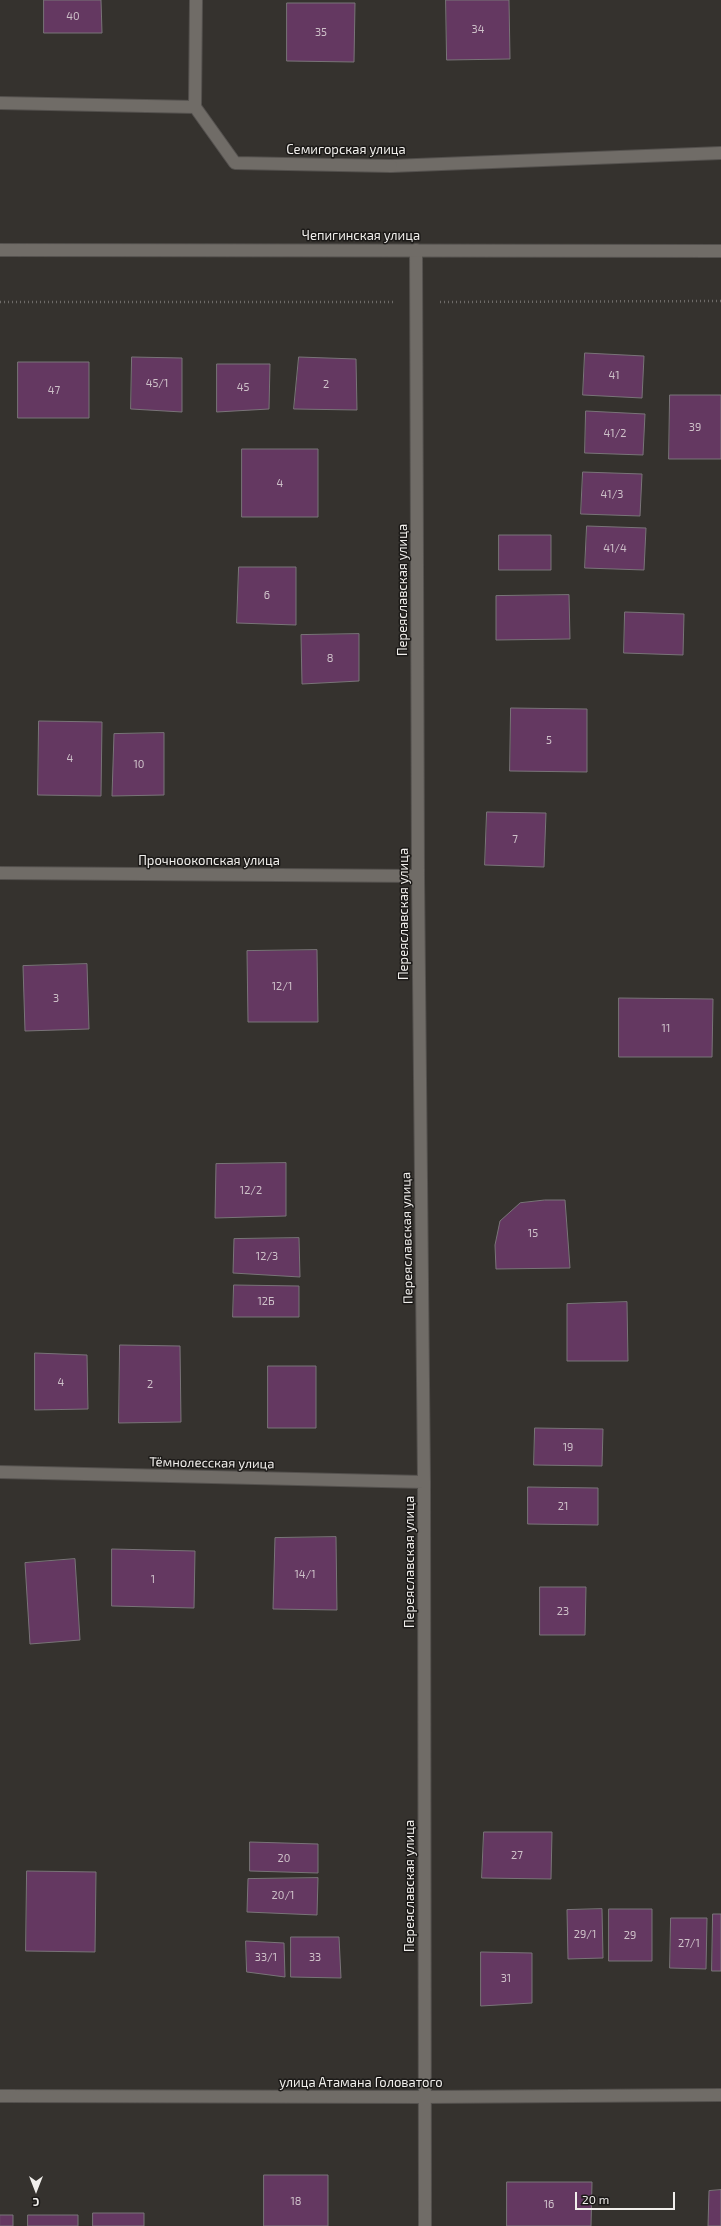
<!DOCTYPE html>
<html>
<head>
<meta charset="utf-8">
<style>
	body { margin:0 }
	#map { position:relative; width:721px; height:2226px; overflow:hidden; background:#35322e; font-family:"Exo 2",sans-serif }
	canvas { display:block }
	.north { position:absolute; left:16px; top:2170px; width:40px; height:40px; -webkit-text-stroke:3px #1c1a18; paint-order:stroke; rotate:180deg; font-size:11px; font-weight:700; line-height:16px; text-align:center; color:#f1efec }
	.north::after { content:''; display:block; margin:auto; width:14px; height:18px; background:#f1efec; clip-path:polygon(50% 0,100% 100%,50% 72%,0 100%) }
	.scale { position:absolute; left:575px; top:2192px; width:100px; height:18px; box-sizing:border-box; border:2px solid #f1efec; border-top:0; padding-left:5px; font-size:12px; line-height:14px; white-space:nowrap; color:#f1efec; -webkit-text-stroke:3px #1c1a18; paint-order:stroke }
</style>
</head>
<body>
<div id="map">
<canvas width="721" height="2226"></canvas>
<div class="north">С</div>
<div class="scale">20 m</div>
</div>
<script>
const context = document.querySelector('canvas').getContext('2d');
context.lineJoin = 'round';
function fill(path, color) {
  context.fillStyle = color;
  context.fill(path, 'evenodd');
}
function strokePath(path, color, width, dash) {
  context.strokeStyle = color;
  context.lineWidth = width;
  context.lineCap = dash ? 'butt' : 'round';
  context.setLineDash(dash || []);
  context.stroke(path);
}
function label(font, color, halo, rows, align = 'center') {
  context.font = font + ' "Exo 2",sans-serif';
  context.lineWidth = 3;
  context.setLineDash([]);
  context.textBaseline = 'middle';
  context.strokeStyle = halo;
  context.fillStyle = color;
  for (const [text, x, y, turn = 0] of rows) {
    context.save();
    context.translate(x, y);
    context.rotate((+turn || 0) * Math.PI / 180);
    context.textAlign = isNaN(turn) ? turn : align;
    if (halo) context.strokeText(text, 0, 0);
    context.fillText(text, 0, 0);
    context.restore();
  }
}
const building = new Path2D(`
	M44,0H101L102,33H44Z
	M446,0H509L510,59L447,60Z
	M287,3H355L354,62L287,61Z
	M585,353L644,356L642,398L583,395Z
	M132,357L182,358V412L131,409Z
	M299,357L356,359L357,410L294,409Z
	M18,362H89V418H18Z
	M217,364H270L269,409L217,412Z
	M670,395H721V459H669Z
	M586,411L645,414L643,455L585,453Z
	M242,449H318V517H242Z
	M583,472L642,474L640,516L581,514Z
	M587,526L646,528L644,570L585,568Z
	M499,535H551V570H499Z
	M239,567H296V625L237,623Z
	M569,595L570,639L496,640V596Z
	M625,612L684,614L683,655L624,653Z
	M359,634V681L302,684L301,635Z
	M511,708L587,709V772L510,771Z
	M39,721L102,722L101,796L38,795Z
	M164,733V795L112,796L114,734Z
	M487,812L546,813L544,867L485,865Z
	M317,950L318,1022H248L247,951Z
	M87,964L89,1029L25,1031L23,966Z
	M619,998L713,999L712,1057H619Z
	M286,1163V1216L215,1218L216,1164Z
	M545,1200H565L570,1268L496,1269L495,1245L500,1221L520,1203Z
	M299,1238L300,1277L233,1273L234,1239Z
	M234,1285L299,1286V1317H233Z
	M627,1302L628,1361H567V1304Z
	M120,1345L180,1346L181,1422L119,1423Z
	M35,1353L87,1355L88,1409L35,1410Z
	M268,1366H316V1428H268Z
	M535,1428L603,1429L602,1466L534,1465Z
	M528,1487L598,1488V1525L528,1524Z
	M336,1537L337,1610L273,1609L275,1538Z
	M112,1549L195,1551L194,1608L112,1606Z
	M75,1559L80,1640L30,1644L25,1563Z
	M540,1587H586L585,1635H540Z
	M484,1832H552L551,1879L482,1878Z
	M250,1842L318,1844V1873L250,1871Z
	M27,1871L96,1872L95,1952L26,1951Z
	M318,1878L317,1915L247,1912L248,1879Z
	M602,1909L603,1958L568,1959L567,1910Z
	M609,1909H652V1961H609Z
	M713,1914H721V1971H712Z
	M671,1918H707L706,1969L670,1968Z
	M291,1937H339L341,1978L291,1977Z
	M246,1941L284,1943L285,1977L247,1972Z
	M481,1952L532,1953V2003L481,2006Z
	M264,2175H328V2226H264Z
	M507,2182H592L591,2226H507Z
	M721,2190V2226H708L709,2191Z
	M93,2213H144V2226H93Z
	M0,2215H13V2226H0Z
	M28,2215H78V2226H28Z`);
const path = new Path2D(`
	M0,302H393
	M440,302L721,301`);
const lane = new Path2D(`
	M391,166L721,153`);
const street = new Path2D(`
	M0,103L195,107L235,163L391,166
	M195,107L196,0
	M416,250L418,876L424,1482L425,2226
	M0,873L418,876
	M0,1472L424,1482
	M0,2096L425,2097L721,2095`);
const secondary = new Path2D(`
	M0,250L721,251`);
const numberNames = [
	["40",73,16],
	["34",478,29],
	["35",321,32],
	["41",614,375],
	["45/1",157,383],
	["2",326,384],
	["45",243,387],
	["47",54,390],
	["39",695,427],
	["41/2",615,433],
	["4",280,483],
	["41/3",612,494],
	["41/4",615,548],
	["6",267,595],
	["8",330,658],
	["5",549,740],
	["4",70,758],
	["10",139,764],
	["7",515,839],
	["12/1",282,986],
	["3",56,998],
	["11",666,1028],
	["12/2",251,1190],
	["15",533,1233],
	["12/3",267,1256],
	["12Б",266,1301],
	["4",61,1382],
	["2",150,1384],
	["19",568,1447],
	["21",563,1506],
	["14/1",305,1574],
	["1",153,1579],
	["23",563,1611],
	["27",517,1855],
	["20",284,1858],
	["20/1",283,1895],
	["29/1",585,1934],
	["29",630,1935],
	["27/1",689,1943],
	["33/1",266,1957],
	["33",315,1957],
	["31",506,1978],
	["18",296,2201],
	["16",549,2204]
];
const streetNames = [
	["Семигорская улица",346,150],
	["Чепигинская улица",361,236],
	["Переяславская улица",403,590,-90],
	["Прочноокопская улица",209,861],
	["Переяславская улица",404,914,-90],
	["Переяславская улица",407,1238,-91],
	["Тёмнолесская улица",212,1463,1],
	["Переяславская улица",410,1562,-90],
	["Переяславская улица",410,1886,-90],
	["улица Атамана Головатого",361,2083]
];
fill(building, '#643861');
strokePath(building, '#797478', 1);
strokePath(lane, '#54514e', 14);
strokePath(street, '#54514e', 14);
strokePath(secondary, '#54514e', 14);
strokePath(path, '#6e6b68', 2.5, [1, 3]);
strokePath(lane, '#706c67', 12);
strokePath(street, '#706c67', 12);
strokePath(secondary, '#706c67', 12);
label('11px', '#cec1c9', null, numberNames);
label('13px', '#f1efec', '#1c1a18', streetNames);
</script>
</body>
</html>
